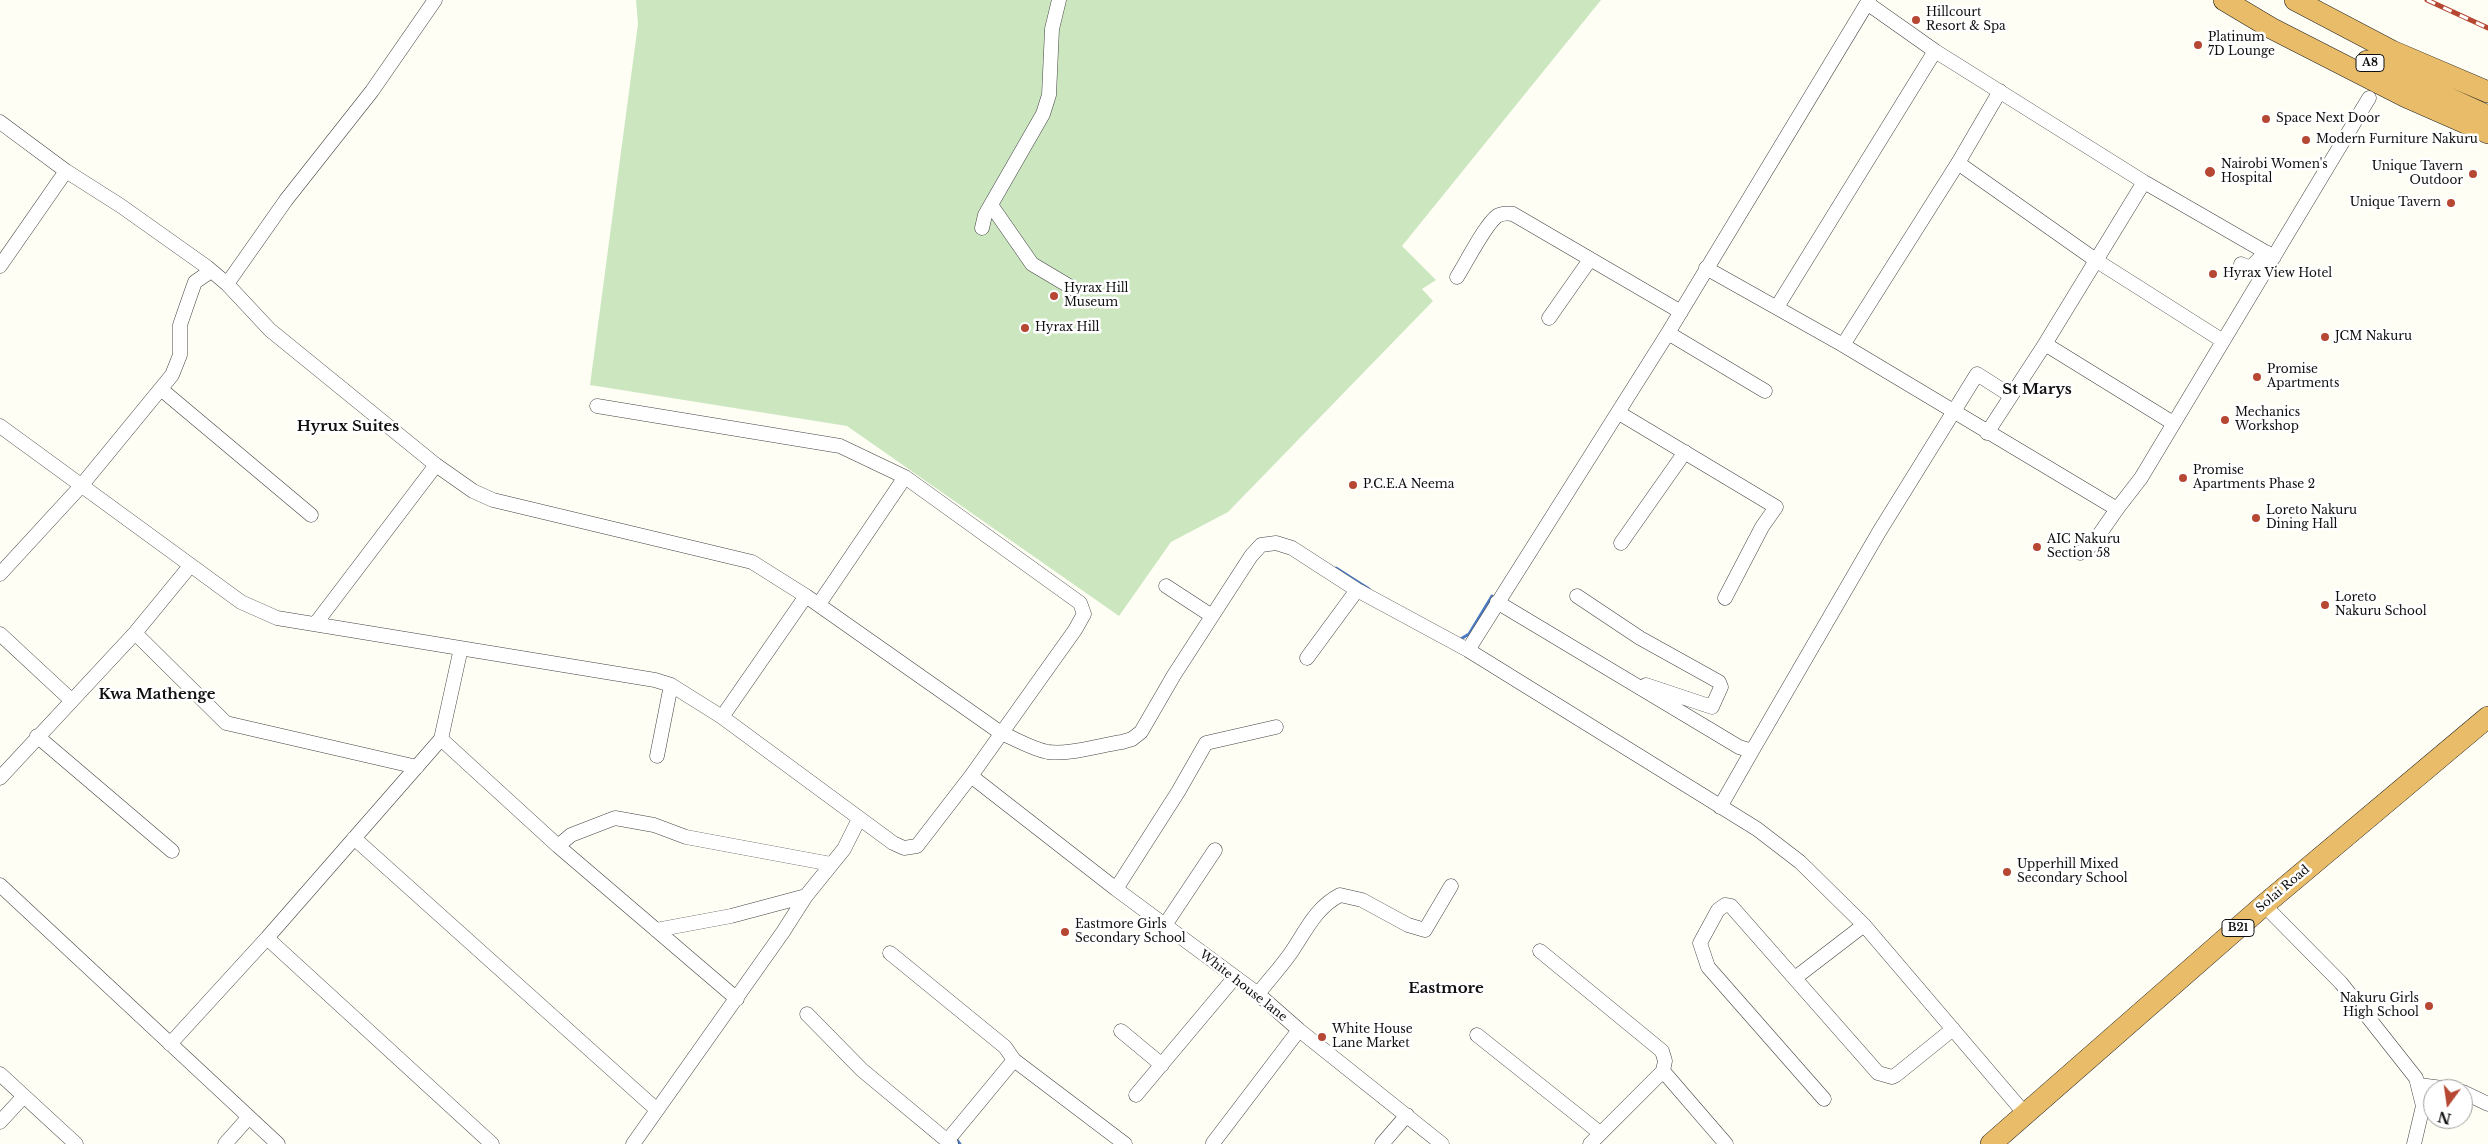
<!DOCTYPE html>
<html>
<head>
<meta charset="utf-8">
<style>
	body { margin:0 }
	#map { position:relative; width:2488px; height:1144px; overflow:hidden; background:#fefef4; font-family:"Libre Baskerville",serif }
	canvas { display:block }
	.north { position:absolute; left:2423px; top:1079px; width:50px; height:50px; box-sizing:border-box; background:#fff; border:1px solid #9f9f9f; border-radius:50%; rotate:194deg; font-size:14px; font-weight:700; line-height:20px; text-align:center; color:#101010 }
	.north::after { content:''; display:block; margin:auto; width:18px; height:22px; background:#b54733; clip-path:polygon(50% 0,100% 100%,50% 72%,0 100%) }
</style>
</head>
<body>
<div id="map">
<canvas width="2488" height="1144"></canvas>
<div class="north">N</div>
</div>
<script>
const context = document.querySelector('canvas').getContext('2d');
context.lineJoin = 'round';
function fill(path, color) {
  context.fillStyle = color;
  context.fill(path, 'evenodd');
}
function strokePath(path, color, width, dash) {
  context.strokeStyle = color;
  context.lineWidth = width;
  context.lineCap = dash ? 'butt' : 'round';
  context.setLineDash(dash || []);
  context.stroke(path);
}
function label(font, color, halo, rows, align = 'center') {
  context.font = font + ' "Libre Baskerville",serif';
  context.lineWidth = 5;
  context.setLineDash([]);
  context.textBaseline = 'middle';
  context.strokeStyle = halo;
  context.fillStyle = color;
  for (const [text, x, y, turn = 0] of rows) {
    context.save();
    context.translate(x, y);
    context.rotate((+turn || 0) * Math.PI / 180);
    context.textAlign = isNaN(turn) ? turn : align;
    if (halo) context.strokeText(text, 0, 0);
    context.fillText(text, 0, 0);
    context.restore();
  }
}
const green = new Path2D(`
	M636,0H1601L1402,246L1436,280L1422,289L1433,301L1228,512L1171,542L1119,616L847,426L590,385L638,24Z`);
const stream = new Path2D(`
	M1336,568L1369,589
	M1459,640L1469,634L1492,596
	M955,1137L960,1144`);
const minor = new Path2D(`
	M1867,3L1935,51L2144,182L2274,257
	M0,122L66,171L121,206L207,267L227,284L270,330L436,465L473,491L493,500L752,562L806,596L1001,733C1016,739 1032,749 1048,752C1069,755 1101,745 1122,742L1132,739L1141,732L1174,675L1251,556L1261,545L1276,543L1292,548L1357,590L1468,650L1757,829L1800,862L1864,925L2026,1115
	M1958,163L2097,261L2223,341
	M991,205L1032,264L1074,289
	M982,228L985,215L1043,114L1049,95L1052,29L1059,0
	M2241,264L2250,268L2266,252
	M0,266L66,171
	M1706,268L1843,345L2117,509L2141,478L2369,98
	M1457,277C1466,263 1485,225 1497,216C1502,213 1507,213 1513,214L1681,312
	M227,284L286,200L372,91L435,0
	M1777,307L1935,51
	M1549,318L1589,261
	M1668,333L1765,391
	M2045,344L2173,423
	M1843,345L1958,163L2000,91
	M162,390L311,515
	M1619,413L1776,507L1762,527L1725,598
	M0,426L241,602L277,618L655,680L671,685L722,717L893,843L904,848L917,846L971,776L1075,630L1084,614L1080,603L905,477L840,446L597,406
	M1987,433L2045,344L2144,182
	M1621,543L1685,452
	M2080,553L2092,545L2117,509
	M0,574L81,486L172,375L180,355V325L190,296L195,282L211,271
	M1166,586L1212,616
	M1577,596L1640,638L1712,678L1719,682L1721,687L1712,707L1646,685
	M1497,602L1739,747L1752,751L1879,532L1977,374L2010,395
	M819,604L905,477
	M316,623L436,465
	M135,633L226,723L417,767
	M0,634L70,699
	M1468,650L1668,333L1869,0
	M1307,658L1357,590
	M722,717L806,596
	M37,736L172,851
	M441,739L558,846L737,999
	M657,756L671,685
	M971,776L1116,889L1258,994L1299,1030L1442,1144
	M0,778L135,633L190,566
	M1720,807L1752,751
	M354,838L657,1110
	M558,846L571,835L615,818L654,825L686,837L831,864
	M0,885L278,1144
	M1116,889L1178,792L1206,743L1276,727
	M2264,905L2341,983L2416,1078L2423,1106L2414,1144
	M1165,925L1215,850
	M656,930L731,916L806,896
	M267,938L492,1144
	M1540,951L1662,1051L1665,1061L1663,1071L1590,1144
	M890,953L1005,1047L1014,1060L947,1141
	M1795,978L1864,925
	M1258,994C1268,981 1280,968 1290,954C1306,931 1315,908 1340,895L1362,900L1408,925L1425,930L1451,886
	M807,1014L862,1070L951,1144
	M1121,1031L1162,1065
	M1477,1035L1600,1133
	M170,1044L267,938L441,739L461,648
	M1014,1060L1125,1144
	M1663,1071L1726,1144
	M0,1074L76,1144
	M2419,1085L2450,1089
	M2463,1092L2488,1104
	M1136,1095L1235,977
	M1824,1099L1708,967L1700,943L1718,910L1725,905L1731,906L1878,1073L1892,1077L1896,1075L1953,1029
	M0,1122L24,1096
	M1213,1143L1299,1030
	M225,1144L249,1117
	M633,1144L783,932L806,896L844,849L859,819
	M1382,1144L1407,1115`);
const highway = new Path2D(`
	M2224,0L2271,28L2406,97L2488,133
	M2295,0L2392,51L2488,92
	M2367,61L2488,116
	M1991,1144L2264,905L2488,717`);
const rail = new Path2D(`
	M2427,0L2488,28`);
const markers = [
	[1916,20,5,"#b54733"],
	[2198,45,5,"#b54733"],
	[2266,119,5,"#b54733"],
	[2306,140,5,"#b54733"],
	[2210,172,6,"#b54733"],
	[2473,174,5,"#b54733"],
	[2451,203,5,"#b54733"],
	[2213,274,5,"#b54733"],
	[1054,296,5,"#b54733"],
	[1025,328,5,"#b54733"],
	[2325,337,5,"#b54733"],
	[2257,377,5,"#b54733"],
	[2225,420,5,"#b54733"],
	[2183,478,5,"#b54733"],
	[1353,485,5,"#b54733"],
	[2256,518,5,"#b54733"],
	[2037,547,5,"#b54733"],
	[2325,605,5,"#b54733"],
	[2007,872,5,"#b54733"],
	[1065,932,5,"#b54733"],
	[2429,1006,5,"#b54733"],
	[1322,1037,5,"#b54733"]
];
const shields = [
	[2370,63,28],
	[2238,928,32]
];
const shieldNames = [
	["A8",2370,63],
	["B21",2238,928]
];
const poiNames = [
	["Hillcourt",1926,13],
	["Resort & Spa",1926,27],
	["Platinum",2208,38],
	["7D Lounge",2208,52],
	["Space Next Door",2276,119],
	["Modern Furniture Nakuru",2316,140],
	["Nairobi Women's",2221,165],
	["Hospital",2221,179],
	["Unique Tavern",2463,167,"right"],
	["Outdoor",2463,181,"right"],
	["Unique Tavern",2441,203,"right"],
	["Hyrax View Hotel",2223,274],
	["Hyrax Hill",1064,289],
	["Museum",1064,303],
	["Hyrax Hill",1035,328],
	["JCM Nakuru",2335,337],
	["Promise",2267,370],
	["Apartments",2267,384],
	["Mechanics",2235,413],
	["Workshop",2235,427],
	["Promise",2193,471],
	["Apartments Phase 2",2193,485],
	["P.C.E.A Neema",1363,485],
	["Loreto Nakuru",2266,511],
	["Dining Hall",2266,525],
	["AIC Nakuru",2047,540],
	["Section 58",2047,554],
	["Loreto",2335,598],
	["Nakuru School",2335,612],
	["Upperhill Mixed",2017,865],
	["Secondary School",2017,879],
	["Eastmore Girls",1075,925],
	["Secondary School",1075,939],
	["Nakuru Girls",2419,999,"right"],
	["High School",2419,1013,"right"],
	["White House",1332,1030],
	["Lane Market",1332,1044]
];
const streetNames = [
	["Solai Road",2283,889,-40],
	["White house lane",1243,986,38]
];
const quarterNames = [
	["St Marys",2037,390],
	["Hyrux Suites",348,427],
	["Kwa Mathenge",157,695],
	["Eastmore",1446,989]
];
fill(green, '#cce7c0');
strokePath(stream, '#4a7ac2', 3);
strokePath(minor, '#434343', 15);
strokePath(highway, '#212121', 22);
strokePath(minor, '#fff', 14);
strokePath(highway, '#e8bc68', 21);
strokePath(rail, '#b54733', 5);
strokePath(rail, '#fff', 3, [9]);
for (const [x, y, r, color] of markers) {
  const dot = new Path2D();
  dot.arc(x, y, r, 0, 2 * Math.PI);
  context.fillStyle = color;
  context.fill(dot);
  strokePath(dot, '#fff', 2);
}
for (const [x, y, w] of shields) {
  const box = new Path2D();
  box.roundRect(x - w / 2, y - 8.5, w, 17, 4);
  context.fillStyle = '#fff';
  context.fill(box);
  strokePath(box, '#101010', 1);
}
label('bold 11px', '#101010', null, shieldNames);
label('12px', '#101010', '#fff', poiNames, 'left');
label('12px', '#101010', '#fff', streetNames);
label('bold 15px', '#101010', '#fff', quarterNames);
</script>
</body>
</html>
